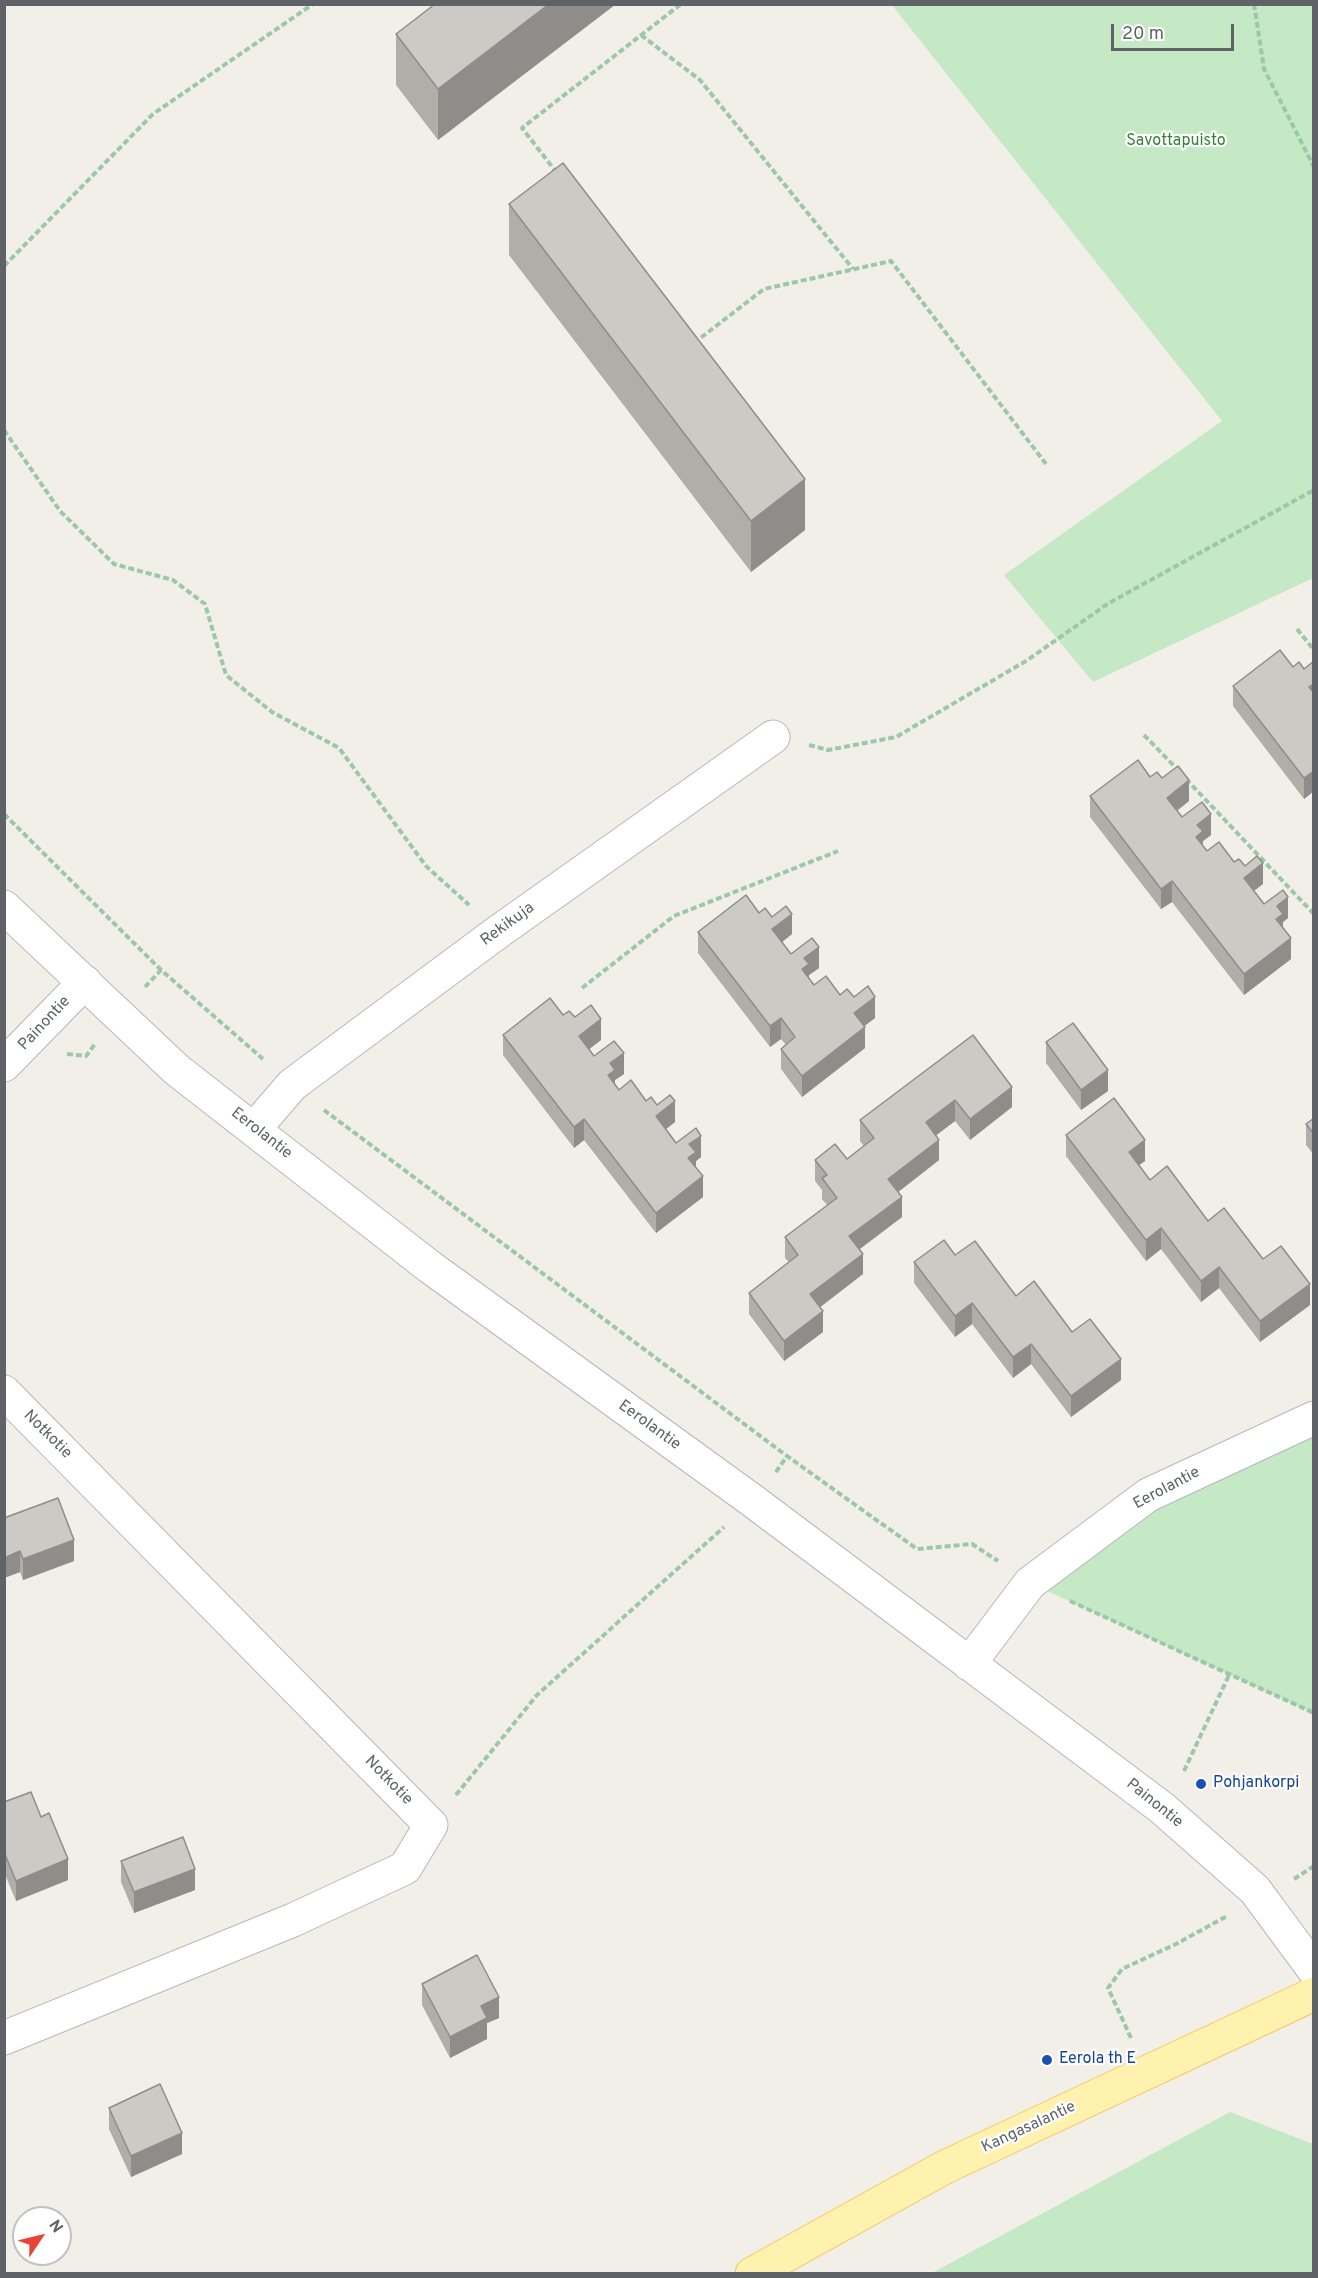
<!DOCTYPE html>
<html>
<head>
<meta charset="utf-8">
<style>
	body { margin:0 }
	#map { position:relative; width:1318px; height:2278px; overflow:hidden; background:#f1efe8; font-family:Overpass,sans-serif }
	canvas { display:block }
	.frame { position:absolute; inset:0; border:6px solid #5f6368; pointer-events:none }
	.north { position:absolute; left:12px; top:2206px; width:60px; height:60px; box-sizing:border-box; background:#fff; border:2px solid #bfc1c3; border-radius:50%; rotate:55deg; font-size:16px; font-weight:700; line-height:24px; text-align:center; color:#5f6368 }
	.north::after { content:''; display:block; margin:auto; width:21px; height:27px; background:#ea4335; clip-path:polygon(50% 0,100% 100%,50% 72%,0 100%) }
	.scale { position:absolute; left:1111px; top:24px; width:123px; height:27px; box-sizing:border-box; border:3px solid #5f6368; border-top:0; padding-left:8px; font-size:18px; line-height:21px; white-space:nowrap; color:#5f6368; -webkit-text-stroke:4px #fff; paint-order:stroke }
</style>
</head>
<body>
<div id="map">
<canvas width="1318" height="2278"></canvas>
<div class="frame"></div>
<div class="north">N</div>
<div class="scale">20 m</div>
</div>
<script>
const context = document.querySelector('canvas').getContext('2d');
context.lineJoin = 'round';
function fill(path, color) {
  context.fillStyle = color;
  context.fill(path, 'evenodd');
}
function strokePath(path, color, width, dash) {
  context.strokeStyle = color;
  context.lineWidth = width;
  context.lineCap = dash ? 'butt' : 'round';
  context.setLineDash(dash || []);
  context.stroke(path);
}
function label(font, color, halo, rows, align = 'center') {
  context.font = font + ' Overpass,sans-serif';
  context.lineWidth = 4.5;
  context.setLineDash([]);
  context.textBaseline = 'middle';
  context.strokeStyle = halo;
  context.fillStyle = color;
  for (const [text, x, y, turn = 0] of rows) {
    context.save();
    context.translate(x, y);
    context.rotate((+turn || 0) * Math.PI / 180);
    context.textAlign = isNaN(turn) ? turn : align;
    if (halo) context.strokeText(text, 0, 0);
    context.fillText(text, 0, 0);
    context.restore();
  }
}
const green = new Path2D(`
	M892,5H1313V578L1093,682L1004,575L1222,421Z
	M1313,1418V1713L1030,1583Z
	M1230,2112L1313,2144V2273H932Z`);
const path = new Path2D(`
	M1254,4L1264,69L1314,167
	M641,35L700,80L853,269
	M557,173L522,128L681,4
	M4,266L153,114L313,4
	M694,343L764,289L891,261L1046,464
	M4,430L60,511L114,564L173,580L205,604L226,675L272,712L339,748L426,866L469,905
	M1297,629L1314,650
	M1144,735L1179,771
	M809,745L828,750L896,737L1026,661L1109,603L1314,490
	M1186,779L1313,913
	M4,814L161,970L263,1059
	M145,987L161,970
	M582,988L674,916L838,851
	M67,1054L86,1056L95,1044
	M324,1110L787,1456
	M776,1472L787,1456L917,1549L972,1544L998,1561
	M1070,1601L1314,1713
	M1184,1771L1229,1675
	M456,1795L537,1695L724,1527
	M1294,1879L1314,1866
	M1131,2038L1108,1988L1122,1969L1176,1944L1227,1916`);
const minor = new Path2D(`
	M4,907L177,1070L430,1267L753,1501L1162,1808L1255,1890L1314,1970
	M4,1065L85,982
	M255,1128L292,1085L498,932L773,737
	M4,1392L431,1825L405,1868L293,1920L4,2038
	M969,1664L1030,1583L1148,1495L1314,1418`);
const major = new Path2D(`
	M752,2274L945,2167L1314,1994`);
const wall = new Path2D(`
	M435,4H616L438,140L396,85V34Z
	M509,204L805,530L751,572L509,255Z
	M1314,661V791L1304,799L1233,706V686L1293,667L1304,669Z
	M1162,778L1189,801L1177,811L1182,817L1211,835L1203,841V846L1207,851L1245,866L1263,884L1254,891L1264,904L1288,918L1283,922V928L1291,959L1244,995L1172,902L1161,909L1090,817V796Z
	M772,917L792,934L782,942L791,954L819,968L809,975V979L814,985L840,995L854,997L875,1018L864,1026L865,1048L802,1097L781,1069V1049L786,1045L781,1039L770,1047L698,953V932Z
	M563,1015L575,1017L601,1040L589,1049L594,1056L624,1074L615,1080V1085L619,1090L657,1105L675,1122L666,1129L676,1143L701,1157L696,1161V1167L703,1197L656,1233L584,1140L574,1148L503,1055V1035Z
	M973,1035L1012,1107L970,1140L955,1121L936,1135L939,1160L898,1192L902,1217L860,1249L863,1274L820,1307L823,1332L784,1361L749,1314V1293L789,1262L785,1258V1237L827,1205L822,1199V1190L815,1181V1160L847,1159L864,1146L860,1141V1120Z
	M1046,1042L1108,1091L1081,1110L1046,1063Z
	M1314,1118V1155L1306,1145V1124Z
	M1066,1135L1145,1161L1139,1165L1150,1180L1263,1259L1310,1305L1260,1342L1219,1288L1201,1302L1161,1249L1146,1261L1066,1156Z
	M955,1255L1072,1332L1121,1380L1071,1417L1031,1364L1013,1378L972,1324L955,1337L914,1283V1262Z
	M4,1518L74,1561L23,1580L20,1572L4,1578Z
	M4,1802L68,1880L16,1901L4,1872Z
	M121,1861L195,1890L134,1913L121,1882Z
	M422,1984L499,2018L487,2023V2039L450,2058L422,2005Z
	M109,2108L182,2154L131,2177L109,2129Z`);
const shadedWall = new Path2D(`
	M549,4H616L438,140V89Z
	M805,479V530L751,572V521Z
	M1314,684V704L1309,687Z
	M1314,771V791L1304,799V778Z
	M1189,780V801L1167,818V798Z
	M1211,814V835L1203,841V852L1196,837L1197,825Z
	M1263,863V884L1244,898V878Z
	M1172,881V902L1161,909V889Z
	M1288,897V918L1283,922V934L1276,919L1277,906Z
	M792,914V934L772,950V929Z
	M1291,938V959L1244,995V974Z
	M819,947V968L809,975V985L802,969L804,958Z
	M875,997V1018L854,1034V1013Z
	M781,1018V1039L770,1047V1026Z
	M601,1019V1040L579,1057V1036Z
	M865,1027V1048L802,1097V1076Z
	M624,1053V1074L615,1080V1091L608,1075L610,1063Z
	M1108,1070V1091L1081,1110V1090Z
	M1012,1087V1107L970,1140V1119Z
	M955,1100V1121L926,1143V1122Z
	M675,1101V1122L656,1137V1116Z
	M584,1119V1140L574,1148V1127Z
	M701,1136V1157L696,1161V1173L688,1178L689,1144Z
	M939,1140V1160L888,1200V1179Z
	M1145,1140V1161L1129,1172V1152Z
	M703,1176V1197L656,1233V1213Z
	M902,1197V1217L849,1257V1236Z
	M1161,1228V1249L1146,1261V1240Z
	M863,1254V1274L810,1315V1294Z
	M1219,1267V1288L1201,1302V1281Z
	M1310,1284V1305L1260,1342V1321Z
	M972,1303V1324L955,1337V1316Z
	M823,1311V1332L784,1361V1341Z
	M1031,1344V1364L1013,1378V1357Z
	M1121,1359V1380L1071,1417V1396Z
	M74,1540V1561L23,1580V1559Z
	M20,1551V1572L4,1578V1558Z
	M68,1859V1880L16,1901V1881Z
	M195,1869V1890L134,1913V1892Z
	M499,1997V2018L487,2023V2039L450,2058V2037L481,2006Z
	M182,2133V2154L131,2177V2156Z`);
const building = new Path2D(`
	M435,4H549L438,89L396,34Z
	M563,163L805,479L751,521L509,204Z
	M1280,650L1293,667L1299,662L1304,669L1314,661V684L1309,687L1314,693V771L1304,778L1233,686Z
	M1138,760L1150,777L1157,772L1162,778L1178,766L1189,780L1167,798L1182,817L1202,802L1211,814L1197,825L1203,831L1196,837L1207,851L1219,842L1234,862L1239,859L1245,866L1257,856L1263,863L1244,878L1264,904L1283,890L1288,897L1277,906L1283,914L1276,919L1291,938L1244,974L1172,881L1161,889L1090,796Z
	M746,895L759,913L765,908L772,917L786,906L792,914L772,929L791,954L812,938L819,947L804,958L809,964L802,969L814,985L826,976L840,995L847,989L854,997L868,986L875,997L854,1013L865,1027L802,1076L781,1049L795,1037L781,1018L770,1026L698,932Z
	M550,998L563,1015L569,1011L575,1017L591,1005L601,1019L579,1036L594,1056L614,1041L624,1053L610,1063L615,1070L608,1075L619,1090L631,1080L646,1101L651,1097L657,1105L670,1095L675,1101L656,1116L676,1143L696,1128L701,1136L689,1144L696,1152L688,1158L703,1176L656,1213L584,1119L574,1127L503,1035Z
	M1073,1023L1108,1070L1081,1090L1046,1042Z
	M973,1035L1012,1087L970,1119L955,1100L926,1122L939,1140L888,1179L902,1197L849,1236L863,1254L810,1294L823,1311L784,1341L749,1293L798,1255L785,1237L837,1198L822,1178L827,1175L815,1160L835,1144L847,1159L874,1138L860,1120Z
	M1114,1098L1145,1140L1129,1152L1150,1180L1167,1166L1208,1221L1224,1208L1263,1259L1281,1246L1310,1284L1260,1321L1219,1267L1201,1281L1161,1228L1146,1240L1066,1135Z
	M1314,1118V1134L1306,1124Z
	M944,1240L955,1255L975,1241L1016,1296L1034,1281L1072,1332L1090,1319L1121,1359L1071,1396L1031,1344L1013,1357L972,1303L955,1316L914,1262Z
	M58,1498L74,1540L23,1559L20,1551L4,1558V1518Z
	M31,1792L41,1817L49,1813L68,1859L16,1881L4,1852V1802Z
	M183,1837L195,1869L134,1892L121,1861Z
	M477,1955L499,1997L481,2006L487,2018L450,2037L422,1984Z
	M160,2084L182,2133L131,2156L109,2108Z`);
const markers = [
	[1201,1784,6,"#1a4fb4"],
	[1047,2060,6,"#1a4fb4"]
];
const parkNames = [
	["Savottapuisto",1176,142]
];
const streetNames = [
	["Rekikuja",508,925,-36],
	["Painontie",45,1024,-47],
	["Eerolantie",261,1134,38],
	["Eerolantie",649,1426,36],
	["Notkotie",47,1435,45],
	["Eerolantie",1167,1489,-28],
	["Notkotie",388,1781,46],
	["Painontie",1154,1804,39],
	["Kangasalantie",1029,2128,-25]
];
const transitNames = [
	["Pohjankorpi",1213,1784],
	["Eerola th E",1059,2060]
];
fill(green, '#c5e8c5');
strokePath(minor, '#b5b8bc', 35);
strokePath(major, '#f2c960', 35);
strokePath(path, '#9cc7a9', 4, [6, 3]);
strokePath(minor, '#fff', 33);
strokePath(major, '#fff2af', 33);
fill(wall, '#afaea9');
fill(shadedWall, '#8f8d8a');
fill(building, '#cccac5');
strokePath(building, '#8f8d8a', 1.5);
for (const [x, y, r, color] of markers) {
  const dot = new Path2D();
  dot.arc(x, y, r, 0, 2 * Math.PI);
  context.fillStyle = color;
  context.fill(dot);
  strokePath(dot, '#fff', 2);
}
label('16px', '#348238', '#fff', parkNames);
label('16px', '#5f6368', '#fff', streetNames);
label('16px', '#164399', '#fff', transitNames, 'left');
</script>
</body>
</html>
